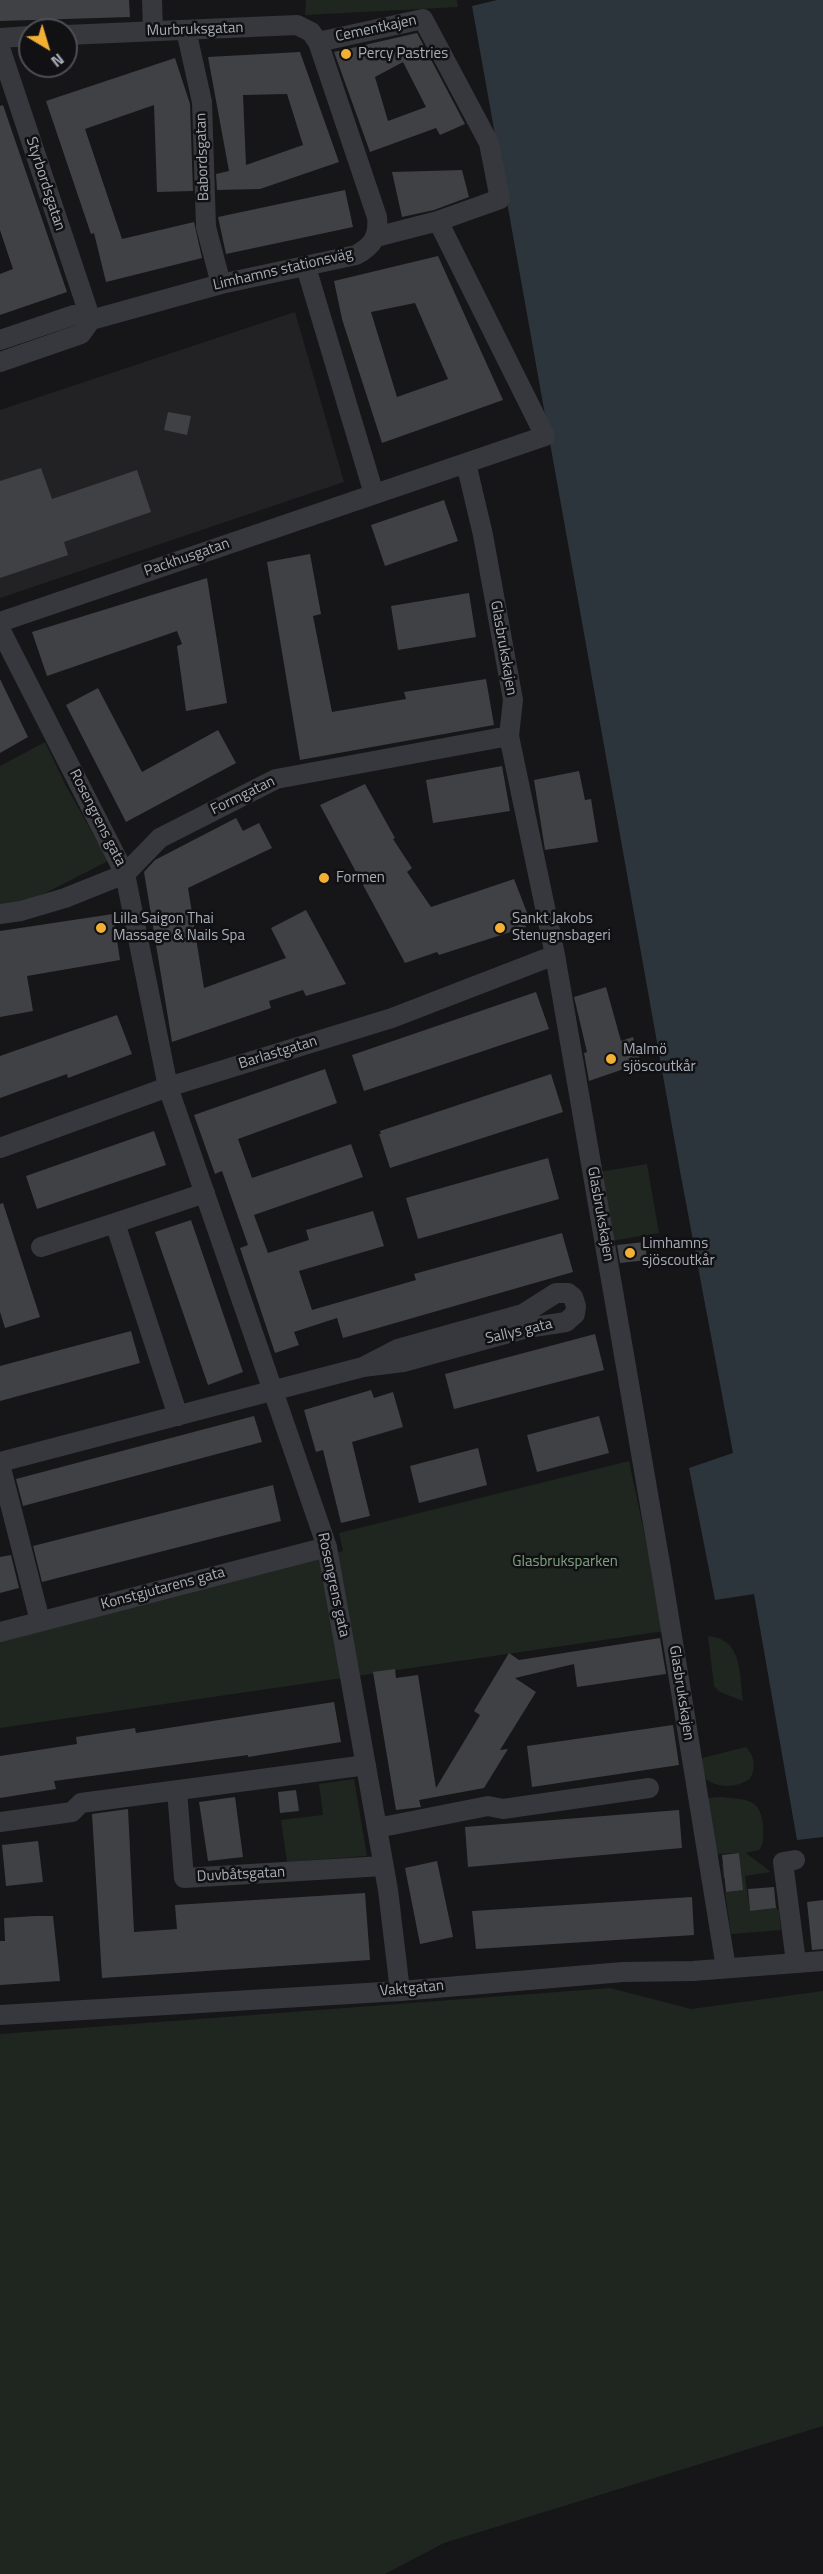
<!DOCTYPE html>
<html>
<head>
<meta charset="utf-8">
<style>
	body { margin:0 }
	#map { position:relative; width:823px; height:2574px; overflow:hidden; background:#161618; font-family:"Titillium Web",sans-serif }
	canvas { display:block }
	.north { position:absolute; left:18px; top:18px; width:60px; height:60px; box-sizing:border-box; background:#111113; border:2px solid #4d4f55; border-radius:50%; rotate:142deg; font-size:16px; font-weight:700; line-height:24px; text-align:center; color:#a8adb8 }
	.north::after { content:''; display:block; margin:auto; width:21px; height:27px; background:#f2b134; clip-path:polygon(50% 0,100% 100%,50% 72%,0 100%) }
</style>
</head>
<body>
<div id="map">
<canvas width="823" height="2574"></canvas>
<div class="north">N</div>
</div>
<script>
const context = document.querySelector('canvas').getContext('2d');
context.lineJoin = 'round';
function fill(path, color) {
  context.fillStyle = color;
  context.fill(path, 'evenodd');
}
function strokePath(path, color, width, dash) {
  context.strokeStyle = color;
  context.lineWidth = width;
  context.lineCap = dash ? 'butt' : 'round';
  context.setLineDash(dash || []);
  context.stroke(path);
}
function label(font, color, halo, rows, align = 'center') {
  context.font = font + ' "Titillium Web",sans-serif';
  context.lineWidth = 5;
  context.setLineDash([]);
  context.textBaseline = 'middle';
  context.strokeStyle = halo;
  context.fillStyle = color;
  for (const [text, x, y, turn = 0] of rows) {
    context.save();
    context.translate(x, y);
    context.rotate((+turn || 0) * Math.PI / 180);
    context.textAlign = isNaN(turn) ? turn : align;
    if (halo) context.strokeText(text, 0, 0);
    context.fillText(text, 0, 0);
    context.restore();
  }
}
const built = new Path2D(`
	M295,312L344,482L0,598V410Z`);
const green = new Path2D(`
	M306,0H457L458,7L305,15Z
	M45,742L65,784L108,861L26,903L0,908V766Z
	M647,1164L659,1233L611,1241L599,1172Z
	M629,1461L665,1631L0,1728V1642L343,1551L339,1533Z
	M708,1636C743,1639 739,1673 743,1701L720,1692L714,1686Z
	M746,1747C755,1756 756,1768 750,1779C735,1788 719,1789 704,1778L702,1758Z
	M354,1779L367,1856L287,1862L281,1820L323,1815L319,1784Z
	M721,1797C745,1800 761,1797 763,1826C763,1836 765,1842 759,1850L746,1853L771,1872L745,1876L750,1911L776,1908L779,1910L781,1930L731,1934L725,1892L736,1890L734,1876L723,1878L722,1864L740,1863L739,1853L717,1854L707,1798Z
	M610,1988L691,2009L823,1991V2426L444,2543L385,2574H0V2034Z`);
const water = new Path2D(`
	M497,0H823V1837L797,1840L754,1594L715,1600L689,1468L733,1453L680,1171L472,6Z`);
const building = new Path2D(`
	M0,0H129L130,17L0,21Z
	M417,33L465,124L440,135L436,128L370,152L334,52ZM403,62L426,107L388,121L375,77Z
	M300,52L339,162L260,189L217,190L216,174L229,171L208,57ZM287,94L303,145L246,165L243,95Z
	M175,58L190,104L193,191L157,192L154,105L85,129L122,239L194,222L202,258L106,282L94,233L91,234L46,101Z
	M3,105L67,292L0,315V274L13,269L0,230V106Z
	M462,170L469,197L434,210L402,217L392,172Z
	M345,190L353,227L226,254L218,217Z
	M438,256L503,400L382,443L342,319L334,281ZM415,303L448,379L397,397L371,312Z
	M168,412L191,416L187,435L164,430Z
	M41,468L52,499L137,470L151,512L64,542L68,555L0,578V481Z
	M444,500L458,541L385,566L371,525Z
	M310,554L321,614L313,616L332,712L406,699L404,692L486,679L494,725L300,760L267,562Z
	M207,578L227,703L186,711L177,646L182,644L177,631L47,676L32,632Z
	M469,593L476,637L398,650L391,606Z
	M0,679L28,737L0,753Z
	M98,688L142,772L218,730L236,763L126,822L66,705Z
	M502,766L510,811L433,823L426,780Z
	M579,771L585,800L591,799L598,842L545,850L534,780Z
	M365,784L395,838L393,839L412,868L407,872L431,907L514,879L531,923L525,925L526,927L439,955L437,952L405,963L320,805Z
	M236,818L243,831L259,823L272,848L188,888L204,988L286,958L271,928L306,910L346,984L306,996L303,990L269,1001L271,1008L172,1042L144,872L155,860Z
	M113,914L120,960L27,976L33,1011L0,1017V931Z
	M606,987L621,1041L633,1037L641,1063L589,1081L584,1053L587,1052L574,997Z
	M536,992L549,1029L364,1091L352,1055Z
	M117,1015L132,1054L68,1078L67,1074L0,1098V1056Z
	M325,1069L337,1103L238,1139L252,1178L351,1144L363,1177L254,1215L268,1253L309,1240L306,1230L373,1211L384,1246L299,1271L312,1310L416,1280L414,1274L562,1233L573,1272L343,1338L337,1318L294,1332L299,1345L275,1353L240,1248L248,1245L222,1171L215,1174L194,1115Z
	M551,1074L563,1112L390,1168L379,1134H381L380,1131Z
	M154,1131L166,1165L37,1209L26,1176Z
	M548,1158L559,1199L418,1239L406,1198Z
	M3,1203L40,1317L5,1328L0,1312V1204Z
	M191,1220L243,1372L208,1385L155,1232Z
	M645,1242L647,1260L620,1263L617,1245Z
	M131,1331L140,1363L0,1401V1366Z
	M595,1334L604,1370L454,1409L445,1374Z
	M371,1390L374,1398L393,1392L403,1427L352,1442L370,1516L341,1523L323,1450L316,1452L304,1410Z
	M254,1416L262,1442L23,1506L16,1479Z
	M599,1416L609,1453L537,1472L527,1435Z
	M478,1448L487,1485L419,1503L410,1466Z
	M273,1485L281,1521L42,1582L33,1546Z
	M11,1555L19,1588L0,1593V1557Z
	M660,1638L666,1674L577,1687L574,1664L515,1678L536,1692L500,1750L508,1749L484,1788L419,1800L421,1807L396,1810L373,1672L395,1669L396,1678L418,1675L436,1788L480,1715L474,1711L509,1653L519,1660Z
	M334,1702L341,1742L248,1757V1755L54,1781L56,1789L0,1798V1756L77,1744L76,1737L135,1728L136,1733Z
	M673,1725L679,1765L532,1787L527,1746Z
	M296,1790L299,1811L280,1813L278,1792Z
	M235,1797L243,1857L208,1861L199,1802Z
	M128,1809L134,1932L177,1929L175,1905L365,1893L370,1960L102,1978L92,1814Z
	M679,1810L682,1848L468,1867L465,1827Z
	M38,1841L43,1882L6,1886L2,1845Z
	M739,1853L743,1890L726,1892L722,1855Z
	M437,1861L453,1937L420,1944L405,1868Z
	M774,1887L776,1908L750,1911L748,1889Z
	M692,1897L694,1935L476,1949L472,1911Z
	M823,1900V1949L812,1950L807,1902Z
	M35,1916H53L60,1981L0,1985V1941H5L4,1918Z`);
const minor = new Path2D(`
	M152,0L153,31
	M186,30L202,102L206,227L221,284
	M0,38L30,36
	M0,48L91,320L81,334L0,362
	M376,237L438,221
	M306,267L374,494
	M0,340L74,315L91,320L221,284L356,255C373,246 379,236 377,217L318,42L311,32L297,25L66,35
	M466,463L483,535L513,700L509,736L555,955L662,1575L726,1968
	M0,622L545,436L438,221L500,199L489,143L423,19L318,42
	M0,629L125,874L168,1087L327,1547L388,1890L400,1991
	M0,914L21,911L65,898L125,874L160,838L276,779L509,736
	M0,1148L168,1087L392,1018L555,955
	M41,1247L115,1223
	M178,1416L115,1223L205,1193
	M0,1462L363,1367L403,1362L527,1328L566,1322L575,1314L576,1306L573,1297L568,1293H556L523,1314L398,1349L363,1367
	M0,1464L40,1621
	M0,1632L327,1547
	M177,1791L184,1878L383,1866
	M0,1822L72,1812L81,1803L366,1765
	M377,1828L488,1806L503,1809L649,1788
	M795,1860L783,1862L796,1962
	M0,2015L400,1991L623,1972L693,1971L823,1961`);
const markers = [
	[346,54,6,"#f2b134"],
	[324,878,6,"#f2b134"],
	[101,928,6,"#f2b134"],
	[500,928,6,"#f2b134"],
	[611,1059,6,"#f2b134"],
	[630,1253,6,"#f2b134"]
];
const streetNames = [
	["Cementkajen",376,29,-12],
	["Murbruksgatan",195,30,-2],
	["Babordsgatan",203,157,-92],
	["Styrbordsgatan",45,184,72],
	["Limhamns stationsväg",283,270,-13],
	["Packhusgatan",187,558,-19],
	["Glasbrukskajen",503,648,80],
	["Formgatan",243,796,-26],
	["Rosengrens gata",97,818,63],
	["Barlastgatan",278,1053,-17],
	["Glasbrukskajen",600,1214,80],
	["Sallys gata",519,1332,-13],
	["Rosengrens gata",333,1585,78],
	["Konstgjutarens gata",163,1589,-15],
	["Glasbrukskajen",681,1693,81],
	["Duvbåtsgatan",241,1875,-3],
	["Vaktgatan",412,1989,-5]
];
const poiNames = [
	["Percy Pastries",358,54],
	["Formen",336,878],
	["Lilla Saigon Thai",113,919],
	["Massage & Nails Spa",113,936],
	["Sankt Jakobs",512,919],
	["Stenugnsbageri",512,936],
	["Malmö",623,1050],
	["sjöscoutkår",623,1067],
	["Limhamns",642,1244],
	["sjöscoutkår",642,1261]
];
const parkNames = [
	["Glasbruksparken",565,1562]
];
fill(built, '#222225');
fill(green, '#1e261f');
fill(water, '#2c353c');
fill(building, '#404145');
strokePath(minor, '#37383d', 20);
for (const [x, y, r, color] of markers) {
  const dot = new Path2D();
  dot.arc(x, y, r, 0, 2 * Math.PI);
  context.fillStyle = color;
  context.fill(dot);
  strokePath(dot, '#111113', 2);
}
label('15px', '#a8adb8', '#111113', streetNames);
label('15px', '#a8adb8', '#111113', poiNames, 'left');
label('15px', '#7fa381', '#111113', parkNames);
</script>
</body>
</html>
